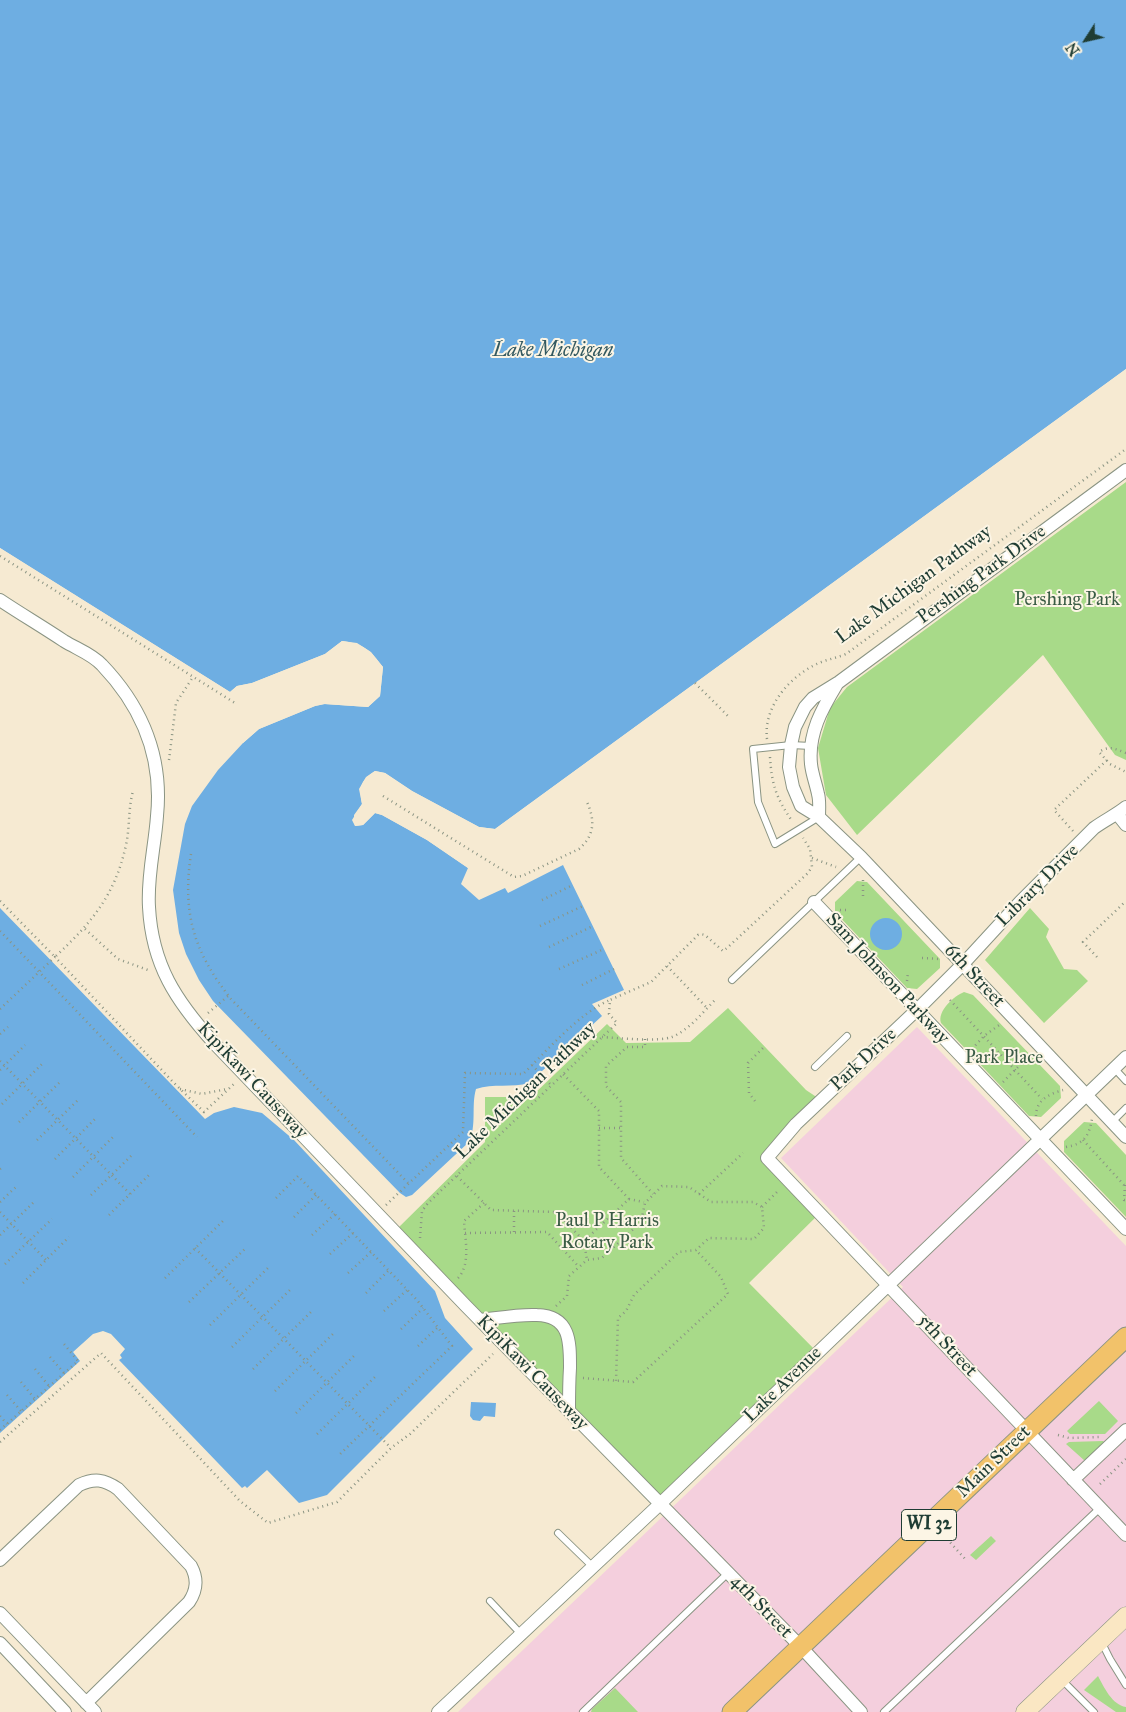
<!DOCTYPE html>
<html>
<head>
<meta charset="utf-8">
<style>
	body { margin:0 }
	#map { position:relative; width:1126px; height:1712px; overflow:hidden; background:#f6ead2; font-family:"IM FELL Great Primer",serif }
	canvas { display:block }
	.north { position:absolute; left:1061px; top:15px; width:50px; height:50px; -webkit-text-stroke:4px #fcf5e5; paint-order:stroke; rotate:235deg; font-size:14px; font-weight:700; line-height:20px; text-align:center; color:#1f3d34 }
	.north::after { content:''; display:block; margin:auto; width:18px; height:22px; background:#1f3d34; clip-path:polygon(50% 0,100% 100%,50% 72%,0 100%) }
</style>
</head>
<body>
<div id="map">
<canvas width="1126" height="1712"></canvas>
<div class="north">N</div>
</div>
<script>
const context = document.querySelector('canvas').getContext('2d');
context.lineJoin = 'round';
function fill(path, color) {
  context.fillStyle = color;
  context.fill(path, 'evenodd');
}
function strokePath(path, color, width, dash) {
  context.strokeStyle = color;
  context.lineWidth = width;
  context.lineCap = dash ? 'butt' : 'round';
  context.setLineDash(dash || []);
  context.stroke(path);
}
function label(font, color, halo, rows, align = 'center') {
  context.font = font + ' "IM FELL Great Primer",serif';
  context.lineWidth = 4;
  context.setLineDash([]);
  context.textBaseline = 'middle';
  context.strokeStyle = halo;
  context.fillStyle = color;
  for (const [text, x, y, turn = 0] of rows) {
    context.save();
    context.translate(x, y);
    context.rotate((+turn || 0) * Math.PI / 180);
    context.textAlign = isNaN(turn) ? turn : align;
    if (halo) context.strokeText(text, 0, 0);
    context.fillText(text, 0, 0);
    context.restore();
  }
}
const built = new Path2D(`
	M917,1027L1126,1246V1712H458L903,1287L781,1158Z`);
const green = new Path2D(`
	M1126,482V760L1115,755L1043,655L857,835L826,795L818,748L830,708L847,687Z
	M857,881L867,882L940,959V968L917,989L907,988L835,912V902Z
	M1030,908L1049,929L1046,937L1064,969L1077,970L1088,981L1044,1023L985,960Z
	M964,992L973,995L1060,1086L1061,1098L1041,1117L1029,1116L941,1023C937,1011 954,996 964,992Z
	M728,1008L806,1090L821,1100L767,1158L820,1213L749,1283L817,1352L660,1504L395,1231L485,1142V1097H531L607,1024L626,1043L690,1042Z
	M1084,1122L1096,1123L1126,1155V1217L1064,1152V1141Z
	M1099,1401L1118,1421L1105,1434H1070L1067,1431Z
	M1103,1441L1105,1443L1085,1461L1066,1444L1069,1442Z
	M991,1536L996,1541L976,1560L970,1555Z
	M1098,1676C1104,1687 1112,1705 1126,1707V1712H1116L1084,1690Z
	M615,1688L638,1712H591L592,1709Z`);
const water = new Path2D(`
	M0,0H1126V369L495,829L479,827L412,791L385,773L375,771C360,781 359,787 362,804L354,815L355,826L363,825L375,813L382,815L427,840L468,868L461,884L479,900L505,888L508,893L563,865L624,990L592,1004L602,1016L529,1083C512,1088 493,1083 476,1089C471,1106 477,1125 469,1142L412,1195L406,1197L400,1193L213,1001L199,980L186,954L179,933L173,890L185,824L192,806L218,770L243,743L259,729L315,706L324,704L368,707L380,696L383,667C370,650 364,644 342,641L325,654L252,683L237,686L230,692L0,548Z
	M0,908L205,1119L214,1113L234,1107L262,1113L294,1140L435,1291L445,1318L473,1349L327,1495L299,1503L267,1470L247,1488L245,1486L242,1488L119,1360L122,1358L120,1355L125,1349L111,1334L103,1331L93,1334L73,1352L80,1361L0,1433Z
	M870 934a16 16 0 1 1 32 0a16 16 0 1 1-32 0Z
	M471,1402L496,1403L495,1417L484,1416L480,1421L473,1420L470,1416Z`);
const pier = new Path2D(`
	M1126,369V372L496,831L478,829L411,794L384,775L376,773L368,779L362,789L365,805L357,816L355,820L356,823H361L374,811L383,812L428,838L469,866L468,868L427,840L382,815L375,813L363,825L355,826L352,820L362,804L359,789L366,777L375,771L385,773L412,791L479,827L495,829Z
	M0,548L230,692L237,686L252,683L325,654L342,641L357,643L371,652L383,667L380,696L368,707L325,704L315,706L259,729L243,743L241,742L258,727L314,704L325,702L367,704L378,695L381,668L369,654L356,646L342,644L326,656L253,686L238,688L230,694L0,551Z`);
const path = new Path2D(`
	M0,556L235,703
	M695,683L730,718
	M767,739C763,706 791,675 819,663C828,659 837,658 846,654L1126,449
	M1126,753C1115,749 1110,745 1099,752L1110,764L1126,772
	M770,757C772,786 776,797 792,821
	M169,760L176,703L193,677
	M383,796L514,877L522,876L579,849C595,835 595,820 587,802
	M1073,831L1054,810L1107,760
	M191,854C182,914 194,952 231,999L409,1184
	M812,858L836,867
	M863,896V878
	M542,900L573,885
	M0,901L55,957C91,923 115,896 126,845C130,827 128,809 133,791
	M840,910H849
	M540,926L583,906
	M85,929L118,959L148,970
	M0,931L197,1137
	M549,947L593,926
	M1097,957L1083,942L1126,901
	M922,958L940,959
	M667,966L707,1008
	M559,969L604,949
	M907,981L908,972
	M582,985L614,969
	M950,1000L1042,1099
	M0,1009L55,957L173,1082L204,1112L235,1083
	M208,1013L228,996
	M0,1034L8,1027
	M602,1037C617,1038 659,1042 672,1037C689,1030 703,1012 716,999
	M645,1039V1047H627L606,1066V1086L621,1102V1158L653,1194
	M972,1049L984,1036L1002,1023
	M0,1061L130,1194
	M532,1065L551,1085
	M0,1070L25,1045
	M1003,1082L1025,1060L1032,1056
	M180,1089L202,1094L227,1089
	M755,1101L749,1093L748,1063L763,1048
	M2,1104L43,1063
	M1036,1116C1036,1100 1049,1094 1063,1090
	M19,1122L61,1081
	M599,1128H620
	M37,1140L78,1100
	M1083,1140L1124,1185
	M1066,1147C1084,1144 1089,1136 1092,1119
	M55,1159L96,1118
	M0,1169L1,1168
	M457,1176L491,1210L556,1212L584,1241L629,1199L599,1167V1111L563,1074
	M73,1177L114,1136
	M1125,1185L1124,1200H1126
	M699,1194L743,1153
	M91,1195L132,1155
	M276,1198L298,1176L417,1300L452,1346L338,1456
	M629,1199L644,1202
	M0,1202L18,1185
	M386,1205L463,1132L465,1073L523,1074C548,1050 579,1013 610,1000
	M762,1207L777,1192
	M514,1211V1232
	M0,1212L46,1260
	M109,1215L150,1174
	M294,1217L316,1195
	M465,1233L547,1232L579,1267
	M0,1235L34,1202
	M312,1235L335,1214
	M420,1238L422,1211L428,1203L617,1023L609,1014L610,1000L651,982L698,935L701,934L705,935L723,951L727,948L808,873L812,867L810,849L803,838
	M584,1242L587,1260
	M195,1248L391,1448
	M330,1254L353,1233
	M5,1264L52,1219
	M348,1273L371,1252
	M165,1278L223,1221
	M458,1278C471,1265 465,1238 464,1221L484,1203
	M23,1283L69,1237
	M366,1293L388,1271
	M189,1302L247,1247
	M556,1306L567,1296L569,1276L587,1260L602,1258L641,1222L645,1203L662,1186L689,1187L711,1202H753L762,1207L764,1228L754,1239L709,1238L696,1250L679,1252L634,1295L626,1311L618,1318L616,1381
	M384,1311L407,1290
	M210,1325L268,1268
	M401,1329L423,1308
	M418,1346L437,1328
	M232,1347L290,1290
	M50,1357L64,1373
	M35,1369L49,1386
	M253,1369L311,1312
	M583,1378L633,1382L728,1294L721,1277L696,1250
	M21,1382L35,1399
	M275,1391L333,1334
	M7,1395L21,1411
	M296,1413L354,1356
	M0,1416L7,1424
	M0,1430L78,1361L64,1344
	M317,1434L375,1377
	M1058,1435L1069,1438L1099,1437
	M0,1442L101,1353L240,1501L268,1523L337,1502L391,1448L410,1434L493,1354
	M1100,1484L1126,1459
	M947,1539L967,1561`);
const lane = new Path2D(`
	M811,746L791,745L753,749L758,802L775,844L819,817
	M732,980L861,857
	M815,1067L847,1036
	M1114,1068L1126,1081
	M1112,1122L1126,1108
	M558,1533L593,1567
	M490,1601L521,1634
	M1101,1641L1110,1659L1126,1685
	M1061,1679L1094,1712
	M583,1712L728,1573
	M884,1712L1100,1508`);
const street = new Path2D(`
	M1126,470L839,682L813,698L805,707L795,727L791,745L789,767L793,787L801,806L819,817L861,857L1126,1137
	M0,600C21,614 43,627 64,641C77,649 92,654 102,665C143,708 163,757 157,816C155,846 147,876 149,907C152,965 176,1001 214,1043L466,1306L801,1647L861,1712
	M1126,807C1116,815 1105,820 1094,828L1020,902L963,964L923,1004L796,1124L767,1158L1126,1535
	M1118,815L1126,825
	M819,817C819,809 820,801 818,794C816,784 812,774 811,764C808,733 822,709 837,684
	M814,902L1126,1229
	M480,1320C498,1318 519,1314 537,1315C571,1316 570,1343 570,1368C569,1383 569,1397 569,1411
	M1073,1480L1126,1430
	M0,1560L79,1485C94,1478 104,1479 118,1489L191,1566C198,1579 197,1590 189,1602L86,1703
	M0,1613L95,1712
	M0,1643L65,1712
	M438,1712L660,1504L1126,1057`);
const secondary = new Path2D(`
	M1025,1712L1126,1616`);
const primary = new Path2D(`
	M732,1712L1126,1337`);
const shields = [
	[929,1525,55]
];
const shieldNames = [
	["WI 32",929,1525]
];
const streetNames = [
	["Pershing Park Drive",982,575,-36],
	["Lake Michigan Pathway",914,585,-36],
	["Library Drive",1038,886,-45],
	["6th Street",974,976,47],
	["Sam Johnson Parkway",887,979,47],
	["Park Drive",864,1060,-43],
	["KipiKawi Causeway",252,1081,47],
	["Lake Michigan Pathway",526,1091,-44],
	["5th Street",947,1346,47],
	["KipiKawi Causeway",532,1373,46],
	["Lake Avenue",783,1385,-44],
	["Main Street",994,1462,-44],
	["4th Street",761,1607,46]
];
const parkNames = [
	["Pershing Park",1067,600],
	["Park Place",1004,1058],
	["Paul P Harris",607,1221],
	["Rotary Park",607,1243]
];
const waterNames = [
	["Lake Michigan",553,351]
];
fill(built, '#f4cfdd');
fill(green, '#a8da89');
fill(water, '#6eaee2');
fill(pier, '#f6ead2');
strokePath(lane, '#8a9483', 8);
strokePath(street, '#8a9483', 14);
strokePath(secondary, '#8a9483', 19);
strokePath(primary, '#8a9483', 21);
strokePath(path, '#8a9483', 2.5, [1, 4]);
strokePath(lane, '#fff', 6);
strokePath(street, '#fff', 12);
strokePath(secondary, '#fae7c3', 18);
strokePath(primary, '#f2c26a', 19);
for (const [x, y, w] of shields) {
  const box = new Path2D();
  box.roundRect(x - w / 2, y - 15.5, w, 31, 4);
  context.fillStyle = '#fcf5e5';
  context.fill(box);
  strokePath(box, '#1f3d34', 1);
}
label('bold 18px', '#1f3d34', null, shieldNames);
label('19px', '#1f3d34', '#fcf5e5', streetNames);
label('19px', '#3a5c45', '#fcf5e5', parkNames);
label('italic 20px', '#335960', '#fcf5e5', waterNames);
</script>
</body>
</html>
